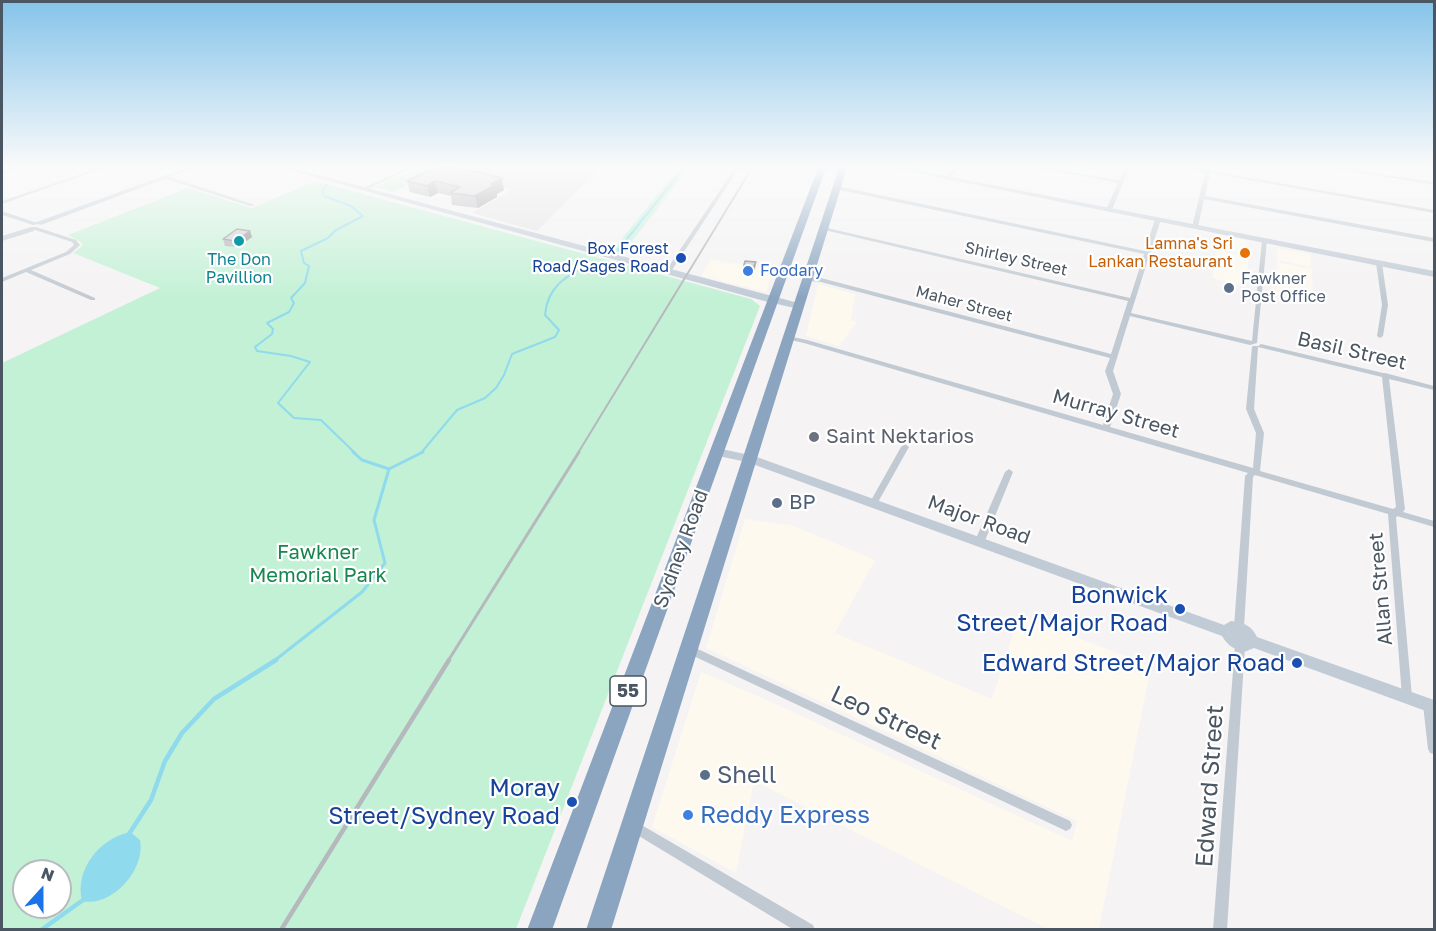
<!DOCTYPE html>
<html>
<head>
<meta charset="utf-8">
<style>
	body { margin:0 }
	#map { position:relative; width:1436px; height:931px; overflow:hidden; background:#f5f3f3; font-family:"Golos Text",sans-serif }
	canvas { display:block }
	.frame { position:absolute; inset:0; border:3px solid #4a5661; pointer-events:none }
	.north { position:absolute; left:12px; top:859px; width:60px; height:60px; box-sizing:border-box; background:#fff; border:2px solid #b7bbc0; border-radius:50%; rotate:21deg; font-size:16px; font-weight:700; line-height:24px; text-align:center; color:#4a5661 }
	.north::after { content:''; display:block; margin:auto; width:21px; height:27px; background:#1a73e8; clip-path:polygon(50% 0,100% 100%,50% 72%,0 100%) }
</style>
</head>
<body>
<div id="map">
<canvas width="1436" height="931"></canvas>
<div class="frame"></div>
<div class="north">N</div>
</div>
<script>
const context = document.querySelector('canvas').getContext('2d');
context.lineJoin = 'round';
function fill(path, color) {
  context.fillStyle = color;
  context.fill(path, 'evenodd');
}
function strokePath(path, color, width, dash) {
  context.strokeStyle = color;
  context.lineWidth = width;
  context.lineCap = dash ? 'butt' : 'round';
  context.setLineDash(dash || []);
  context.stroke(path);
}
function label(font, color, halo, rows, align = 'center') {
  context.font = font + ' "Golos Text",sans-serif';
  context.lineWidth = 4.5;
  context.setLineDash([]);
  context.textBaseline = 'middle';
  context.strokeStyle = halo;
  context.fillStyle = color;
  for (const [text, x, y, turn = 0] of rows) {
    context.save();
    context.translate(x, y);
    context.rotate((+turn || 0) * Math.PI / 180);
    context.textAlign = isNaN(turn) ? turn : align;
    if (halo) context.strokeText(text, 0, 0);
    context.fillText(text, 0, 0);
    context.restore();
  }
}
const commercial = new Path2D(`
	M1216,235L1249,241L1248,255L1213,247Z
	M1277,248L1310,254L1311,267L1277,260Z
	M1217,250L1249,257L1245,286L1212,278Z
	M711,259L773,270L766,292L701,276Z
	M1277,262L1312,269L1313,300L1276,293Z
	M818,284L855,294L851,320L857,322L839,346L806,336Z
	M745,519L791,525L875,560L835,633L992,699L1019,615L1151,666L1099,929H1048L754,781L736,873L652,827L701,672L767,700L1072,841L1077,821L706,648Z`);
const education = new Path2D(`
	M444,168H600L537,231L472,213L512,190L438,171Z`);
const green = new Path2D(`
	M417,168H444L393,192L375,187Z
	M679,168H689L622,254L612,251Z
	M315,181L751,299L760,306L516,929H2V363L160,288L73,253L82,246V243L68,235L188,188L252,208ZM24,871H60V907H24Z`);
const water = new Path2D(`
	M130,832L140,840C146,870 111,908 82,901C74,870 100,838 130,832Z`);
const streamFar2 = new Path2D(`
	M327,185L322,191L324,196L351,206L363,216L336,230L328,238L301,251L304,263L309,266L305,283L291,298L294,303L289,312L267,323L273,329L272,334L255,347L257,351L291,356L310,362L278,403L294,418L321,420L355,453
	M618,250L684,168
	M421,453L457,410L485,398L496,388L504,375L512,354L555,337L559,330L545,315C547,288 565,276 588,265`);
const streamFar1 = new Path2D(`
	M389,469L423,452
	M274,661L362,592L385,563L374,520L389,469L362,460L353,452`);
const stream = new Path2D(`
	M129,834L151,800L165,761L182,733L214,699L276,660
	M41,930L83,900`);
const street = new Path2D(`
	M15,168H21L2,174V172Z
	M99,168H104L2,204V201Z
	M407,168H412L366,190L361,189Z
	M735,168H739L670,273H666L665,272Z
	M954,168H958L949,179H945V177Z
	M1039,168H1047L1119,180L1125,168H1129L1112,210L1109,212L1106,210L1118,183Z
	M1185,168H1193L1206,170L1207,168H1211V171L1434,210V213L1210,173L1205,196L1434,238V242L1204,199L1198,227L1193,228L1192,227L1205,173Z
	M1332,168H1340L1434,182V185Z
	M163,176H167L255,205L250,206L163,178Z
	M837,186L1145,251L1155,219L1160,218L1161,219L1131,313L1252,341L1262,241L1267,240L1257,343L1250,345L1130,316L1113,371L1121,394L1110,427L1253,468L1256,433L1246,409L1252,347L1253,346H1258L1261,344L1383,373H1385L1434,386V390L1389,379L1405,509L1403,512L1434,521V527L1397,516L1396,518L1412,697L1411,700L1407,702L1403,700L1402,697L1388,514L1255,475L1253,477L1244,627L1243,630L1239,631L1235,630L1234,627L1245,476L1248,473L804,343L786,339L785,338L788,336L807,340L1103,425L1113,394L1105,371L1110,358L821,282L808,281L805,279L808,277L821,278L1111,354L1128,301L820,229L823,227L1130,298L1144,254L835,189L834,188ZM1258,347L1382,377L1396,507L1393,509L1260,471L1264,433L1254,409Z
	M2,211L37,223L38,224L33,225L2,215Z
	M32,227H36L76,240L80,245L70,254L31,270L95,298V300H91L26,272L2,282V278L66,252L74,245L72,242L32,229Z
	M1379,261L1382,263L1388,305L1383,336L1380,338L1377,336L1382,305L1376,263Z
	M905,444L909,447L877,504L876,506H870L869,504L901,447Z
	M1009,469L1013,472L984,543L982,545H976L974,543L1005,472Z
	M1240,641L1244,642L1245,645L1227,930H1213L1235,645L1236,642Z
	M689,645L1070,821L1072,825L1070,829L1066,831L1062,829L685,652L684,649L685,646Z
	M1429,700L1433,702L1434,705V754L1430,753L1428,749L1423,705L1425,702Z
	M633,820L813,925L815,930H794L629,830L627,826L629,822Z`);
const secondary = new Path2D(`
	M185,168H194L41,225L34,223Z
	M282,168H292L802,304L804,306L799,309L768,302Z
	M892,168H905L1434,271V277Z
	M31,227H34V231L2,241V236Z
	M717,448L754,456L1224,625L1231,621C1243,622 1252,626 1257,637L1434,700V714L1254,648L1244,652C1234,649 1228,646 1222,636L747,462L713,455L711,452L713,449Z`);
const highway = new Path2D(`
	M818,168H826L552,930H527Z
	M839,168H847L611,930H586Z`);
const railFar2 = new Path2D(`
	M578,453L752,168`);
const railFar1 = new Path2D(`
	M448,661L579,452`);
const rail = new Path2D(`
	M281,930L449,660`);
const wall = new Path2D(`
	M434,168L504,190L497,194V197L478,208L452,205L451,196L438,193L430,197L410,192L407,181Z
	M250,231L252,237L238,247L225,246L223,239Z
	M743,269H755L752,277L743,276Z`);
const shadedWall = new Path2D(`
	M502,178L504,190L497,194V197L478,208L475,196L491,184Z
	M435,181L438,193L430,197L427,186Z
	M250,231L252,237L238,247L235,241Z
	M756,262L755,269L752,277V270Z`);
const building = new Path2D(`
	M434,168H461L502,178L491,184L495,185L475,196L450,193L460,187L435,181L427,186L407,181Z
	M237,229L250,231L235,241L223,239Z
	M745,261L756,262L752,270L743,269Z`);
const markers = [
	[239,241,6,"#0f9aa8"],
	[1245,253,6,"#e8710a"],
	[681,258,6,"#1a4fb4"],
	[748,271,6,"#3f7fe0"],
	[1229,288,6,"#5c6f8a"],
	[814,437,6,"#6b7280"],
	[777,503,6,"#5c6f8a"],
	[1180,609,6,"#1a4fb4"],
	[1297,663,6,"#1a4fb4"],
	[705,775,6,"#5c6f8a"],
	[572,802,6,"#1a4fb4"],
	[688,815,6,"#3f7fe0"]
];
const farFoodnames = [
	["Lamna's Sri",1233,244],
	["Lankan Restaurant",1233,262]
];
const farTransitnames = [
	["Box Forest",669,249],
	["Road/Sages Road",669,267]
];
const farStreetnames = [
	["Shirley Street",1016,259,13],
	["Maher Street",964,304,15]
];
const farCulturenames = [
	["The Don",239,260],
	["Pavillion",239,278]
];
const farShopnames = [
	["Foodary",760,271]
];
const farServicenames = [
	["Fawkner",1241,279],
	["Post Office",1241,297]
];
const shields = [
	[628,691,36]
];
const shieldNames = [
	["55",628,691]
];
const streetNames = [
	["Basil Street",1352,351,13],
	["Murray Street",1116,414,16],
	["Major Road",979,520,20],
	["Sydney Road",681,549,-70],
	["Allan Street",1381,589,-95]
];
const worshipNames = [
	["Saint Nektarios",826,437]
];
const serviceNames = [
	["BP",789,503]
];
const parkNames = [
	["Fawkner",318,553],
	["Memorial Park",318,576]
];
const nearTransitnames = [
	["Bonwick",1168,595],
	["Street/Major Road",1168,623],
	["Edward Street/Major Road",1285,663],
	["Moray",560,788],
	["Street/Sydney Road",560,816]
];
const nearStreetnames = [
	["Leo Street",886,718,25],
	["Edward Street",1210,786,-86]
];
const nearServicenames = [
	["Shell",717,775]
];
const nearShopnames = [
	["Reddy Express",700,815]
];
fill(commercial, '#fdf9ef');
fill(education, '#e6e4e5');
fill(green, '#c3f1d5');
fill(water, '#90daee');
strokePath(streamFar2, '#90daee', 2);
strokePath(streamFar1, '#90daee', 3);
strokePath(stream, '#90daee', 4.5);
fill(street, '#c1cad2');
fill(secondary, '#c1cbd6');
fill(highway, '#8ba5c1');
strokePath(railFar2, '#b5b8bd', 2);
strokePath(railFar1, '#b5b8bd', 3);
strokePath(rail, '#b5b8bd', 4.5);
fill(wall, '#b0b2b7');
fill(shadedWall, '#909195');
fill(building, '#cdcfd5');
strokePath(building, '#909195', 1.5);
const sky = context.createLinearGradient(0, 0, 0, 298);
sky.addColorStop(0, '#85c3ea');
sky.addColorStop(0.56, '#fafafa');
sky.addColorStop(1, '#fafafa00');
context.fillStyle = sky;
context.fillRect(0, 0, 1436, 298);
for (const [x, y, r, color] of markers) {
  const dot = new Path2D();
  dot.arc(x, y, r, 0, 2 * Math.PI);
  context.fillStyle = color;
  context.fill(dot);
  strokePath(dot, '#fff', 2);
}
label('16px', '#c56008', '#fff', farFoodnames, 'right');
label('16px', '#164399', '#fff', farTransitnames, 'right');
label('16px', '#4a5661', '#fff', farStreetnames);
label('16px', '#0d838f', '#fff', farCulturenames);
label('16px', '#366cbe', '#fff', farShopnames, 'left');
label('16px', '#4e5e75', '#fff', farServicenames, 'left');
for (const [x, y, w] of shields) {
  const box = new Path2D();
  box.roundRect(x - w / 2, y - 15, w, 30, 4.5);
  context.fillStyle = '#fff';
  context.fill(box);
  strokePath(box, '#4a5661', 1.5);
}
label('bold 18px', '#4a5661', null, shieldNames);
label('20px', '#4a5661', '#fff', streetNames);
label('20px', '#5b616d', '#fff', worshipNames, 'left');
label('20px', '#4e5e75', '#fff', serviceNames, 'left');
label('20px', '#17864f', '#fff', parkNames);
label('24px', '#164399', '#fff', nearTransitnames, 'right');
label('24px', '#4a5661', '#fff', nearStreetnames);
label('24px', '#4e5e75', '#fff', nearServicenames, 'left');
label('24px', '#366cbe', '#fff', nearShopnames, 'left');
</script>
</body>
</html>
